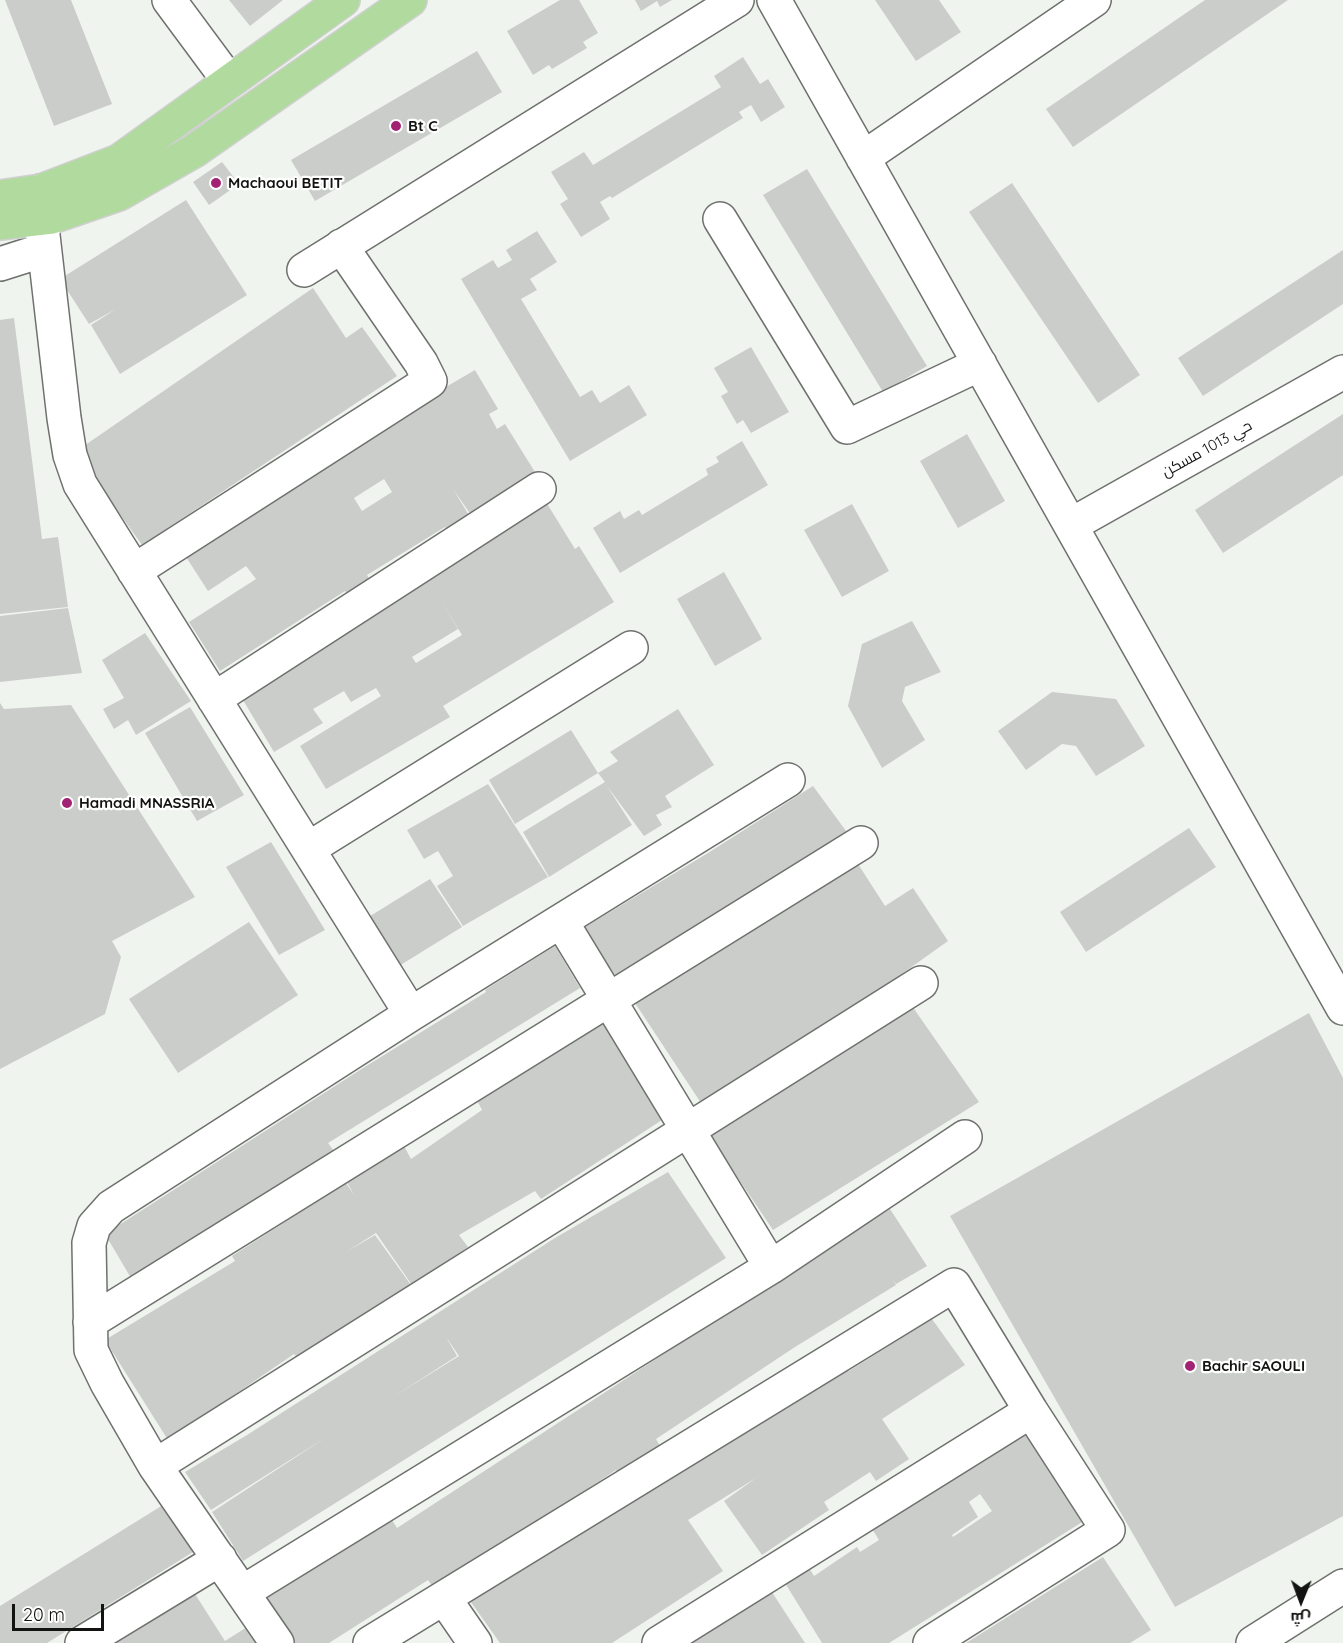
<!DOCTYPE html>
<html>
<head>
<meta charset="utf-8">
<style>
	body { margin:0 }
	#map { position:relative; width:1343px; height:1643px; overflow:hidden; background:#f0f4ef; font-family:Quicksand,Cairo,sans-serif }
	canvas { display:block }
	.north { position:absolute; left:1271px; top:1571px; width:60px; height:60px; -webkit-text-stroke:4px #fff; paint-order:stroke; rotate:181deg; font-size:16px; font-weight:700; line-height:24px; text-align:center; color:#131412 }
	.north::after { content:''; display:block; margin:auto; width:21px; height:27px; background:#131412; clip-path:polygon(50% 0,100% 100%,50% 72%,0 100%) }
	.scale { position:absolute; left:12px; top:1604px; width:92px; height:27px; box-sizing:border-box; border:3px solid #131412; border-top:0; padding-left:8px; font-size:18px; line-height:21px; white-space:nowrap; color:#131412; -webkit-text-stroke:4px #fff; paint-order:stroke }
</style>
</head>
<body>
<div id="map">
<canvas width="1343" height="1643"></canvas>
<div class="north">ش</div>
<div class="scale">20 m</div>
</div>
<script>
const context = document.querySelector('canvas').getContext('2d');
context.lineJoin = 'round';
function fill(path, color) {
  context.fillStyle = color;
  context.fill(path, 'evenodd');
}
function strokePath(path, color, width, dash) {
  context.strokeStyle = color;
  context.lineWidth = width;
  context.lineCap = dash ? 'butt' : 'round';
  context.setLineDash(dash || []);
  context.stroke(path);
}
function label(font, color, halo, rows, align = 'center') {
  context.font = font + ' Quicksand,Cairo,sans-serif';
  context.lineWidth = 4.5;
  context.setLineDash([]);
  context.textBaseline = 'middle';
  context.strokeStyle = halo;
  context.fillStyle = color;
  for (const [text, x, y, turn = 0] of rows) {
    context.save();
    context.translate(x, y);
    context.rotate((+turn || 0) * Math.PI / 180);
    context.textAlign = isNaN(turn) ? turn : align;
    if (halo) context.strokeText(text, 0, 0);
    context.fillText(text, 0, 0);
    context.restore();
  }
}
const building = new Path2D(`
	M5,0H71L112,104L54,126Z
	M229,0H283L250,26Z
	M560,0H579L598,33L583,42L587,48L552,69L549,65L533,75L507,31Z
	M635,0H672L660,7L657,1L641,11Z
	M875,0H939L961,32L916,61Z
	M1205,0H1288L1073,147L1046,109Z
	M477,51L502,92L315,201L291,160Z
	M743,57L760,84L768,79L785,107L761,122L751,105L739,112L743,118L612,198L610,196L600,202L610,219L581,237L560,204L568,199L551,172L584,152L593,165L721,87L714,76Z
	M222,162L239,184L209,205L193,182Z
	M807,169L927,366L883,392L763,195Z
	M1012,183L1140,375L1098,403L969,212Z
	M186,200L247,295L120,374L91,325L116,309L89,324L60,279Z
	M537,231L557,262L530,279L537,290L521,299L580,397L592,390L600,403L629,385L647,415L570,461L461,279L493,260L498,268L512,260L506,250Z
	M1343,250V304L1203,396L1178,358Z
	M313,288L346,338L362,327L397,376L142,545L107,496L78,450Z
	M14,318L42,539L58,537L68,607L0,614V320Z
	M751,347L789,412L751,433L743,420L737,424L721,396L728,392L714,368Z
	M475,370L498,409L489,414L497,429L505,424L535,472L493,499L498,508L476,522L453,489L473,522L451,536L445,527L367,575L373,585L351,599L345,591L220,671L189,622L256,579L246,566L208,591L186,557L223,534L220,528L403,412ZM384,479L392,492L362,511L354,498Z
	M1343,414V475L1223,553L1195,510Z
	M967,434L1005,501L958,528L920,461Z
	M742,441L768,485L620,573L593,528L620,511L624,519L639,510L642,515L708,475L706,469L719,462L716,457Z
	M546,502L575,549L579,546L614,602L443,706L450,717L326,789L300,746L381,696L376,688L351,702L344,691L313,709L323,723L274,752L240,695ZM439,597L462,635L416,663L412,657L458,629Z
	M852,504L889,571L842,597L804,530Z
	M724,572L762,639L715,666L677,599Z
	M68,608L82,673L0,682V616Z
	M912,621L941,672L905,687L902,701L925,740L882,768L848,706L862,644Z
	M145,633L191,701L136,735L128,720L114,729L103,709L124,698L102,660Z
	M1052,692L1116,699L1145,746L1096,776L1076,746L1062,744L1026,770L998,731Z
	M0,703L4,709L71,705L195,897L112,941L121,957L105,1014L0,1069Z
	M190,707L244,795L197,821L145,733Z
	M678,709L714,765L665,796L672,807L656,815L662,825L644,836L607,786L632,825L549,877L523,832L605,782L598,773L618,761L610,752Z
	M571,730L598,773L515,824L489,780Z
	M488,784L548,877L463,926L437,886L453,876L438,851L424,859L407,830Z
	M813,786L849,835L615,975L582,929L708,853Z
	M1189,828L1216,867L1086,952L1060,912Z
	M271,842L325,930L279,955L226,867Z
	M858,864L885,906L913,888L948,941L882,988L701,1103L635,1003Z
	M430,879L462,927L399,966L367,918Z
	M249,922L298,995L178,1073L129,999Z
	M555,946L580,988L328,1143L334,1151L131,1278L105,1234L363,1068L486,992L485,990Z
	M912,1006L979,1102L773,1230L709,1135Z
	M1309,1013L1343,1078V1516L1175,1607L950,1216Z
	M603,1020L665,1118L541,1199L535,1191L459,1235L468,1247L412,1285L376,1233L346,1252L375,1235L411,1285L298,1358L294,1354L168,1440L105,1340L235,1261L232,1256L346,1183L354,1195L347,1182L404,1146L411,1159L482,1110L477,1100L533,1066Z
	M668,1172L726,1258L243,1561L212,1512L328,1436L211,1510L185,1472L247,1435L555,1238ZM446,1337L459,1356L393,1397L457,1356Z
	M890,1209L927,1266L896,1284L892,1279L896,1285L795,1347L656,1439L664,1453L621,1479L616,1470L435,1590L428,1580L329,1643H293L263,1599L390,1517L397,1528L702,1329Z
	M932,1319L965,1365L882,1419L909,1459L876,1481L870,1472L824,1502L829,1510L762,1555L724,1501L756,1478L688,1520L723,1571L612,1643H500L468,1598L844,1364L849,1371Z
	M1023,1423L1087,1519L889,1643H822L785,1583L808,1566L814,1576L857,1547L860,1552L879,1540L867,1521ZM980,1494L992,1511L953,1537L952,1535L978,1517L969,1502Z
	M163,1505L193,1552L47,1643H0V1606Z
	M1103,1557L1151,1630L1130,1643H966Z
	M768,1586L805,1643H682Z
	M195,1594L225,1641L247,1627L257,1643H115Z`);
const minor = new Path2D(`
	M169,0L229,81
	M774,0L1343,1008
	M863,158L1094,0
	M41,191V218L64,418L70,455L80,484L411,1014
	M720,219L847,427L980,364
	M0,264L44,250
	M304,270L737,0
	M1071,525L1343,372
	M134,571L430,381L421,363L341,246
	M214,699L539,489
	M308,849L631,648
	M561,921L771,1267
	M90,1322L861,843
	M155,1466L921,983
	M243,1592L771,1267L965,1137
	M444,1598L475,1643
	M82,1643L220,1559
	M277,1643L155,1466L107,1383L91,1350L89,1243L94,1226L111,1207L411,1014L788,780
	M370,1643L954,1285L1031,1411L1108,1530L930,1643
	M659,1643L1031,1411
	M1253,1643L1343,1586`);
const major = new Path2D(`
	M0,197L41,191L119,161L343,0
	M0,223L52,217L119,194L194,151L410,0`);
const markers = [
	[396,126,6,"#a22273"],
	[216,183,6,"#a22273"],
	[67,803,6,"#a22273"],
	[1190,1366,6,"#a22273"]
];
const poiNames = [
	["Bt C",408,126],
	["Machaoui BETIT",228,183],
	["Hamadi MNASSRIA",79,803],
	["Bachir SAOULI",1202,1366]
];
const streetNames = [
	["حي 1013 مسكن",1207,449,-29]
];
fill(building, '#cacdc9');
strokePath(minor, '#6e716d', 36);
strokePath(major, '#d0d0d0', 36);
strokePath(minor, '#fff', 33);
strokePath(major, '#b0da9e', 33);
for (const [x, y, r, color] of markers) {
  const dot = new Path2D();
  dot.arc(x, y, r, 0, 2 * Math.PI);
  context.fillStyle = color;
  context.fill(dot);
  strokePath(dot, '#fff', 2);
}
label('bold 15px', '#131412', '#fff', poiNames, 'left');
label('15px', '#131412', '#fff', streetNames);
</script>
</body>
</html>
